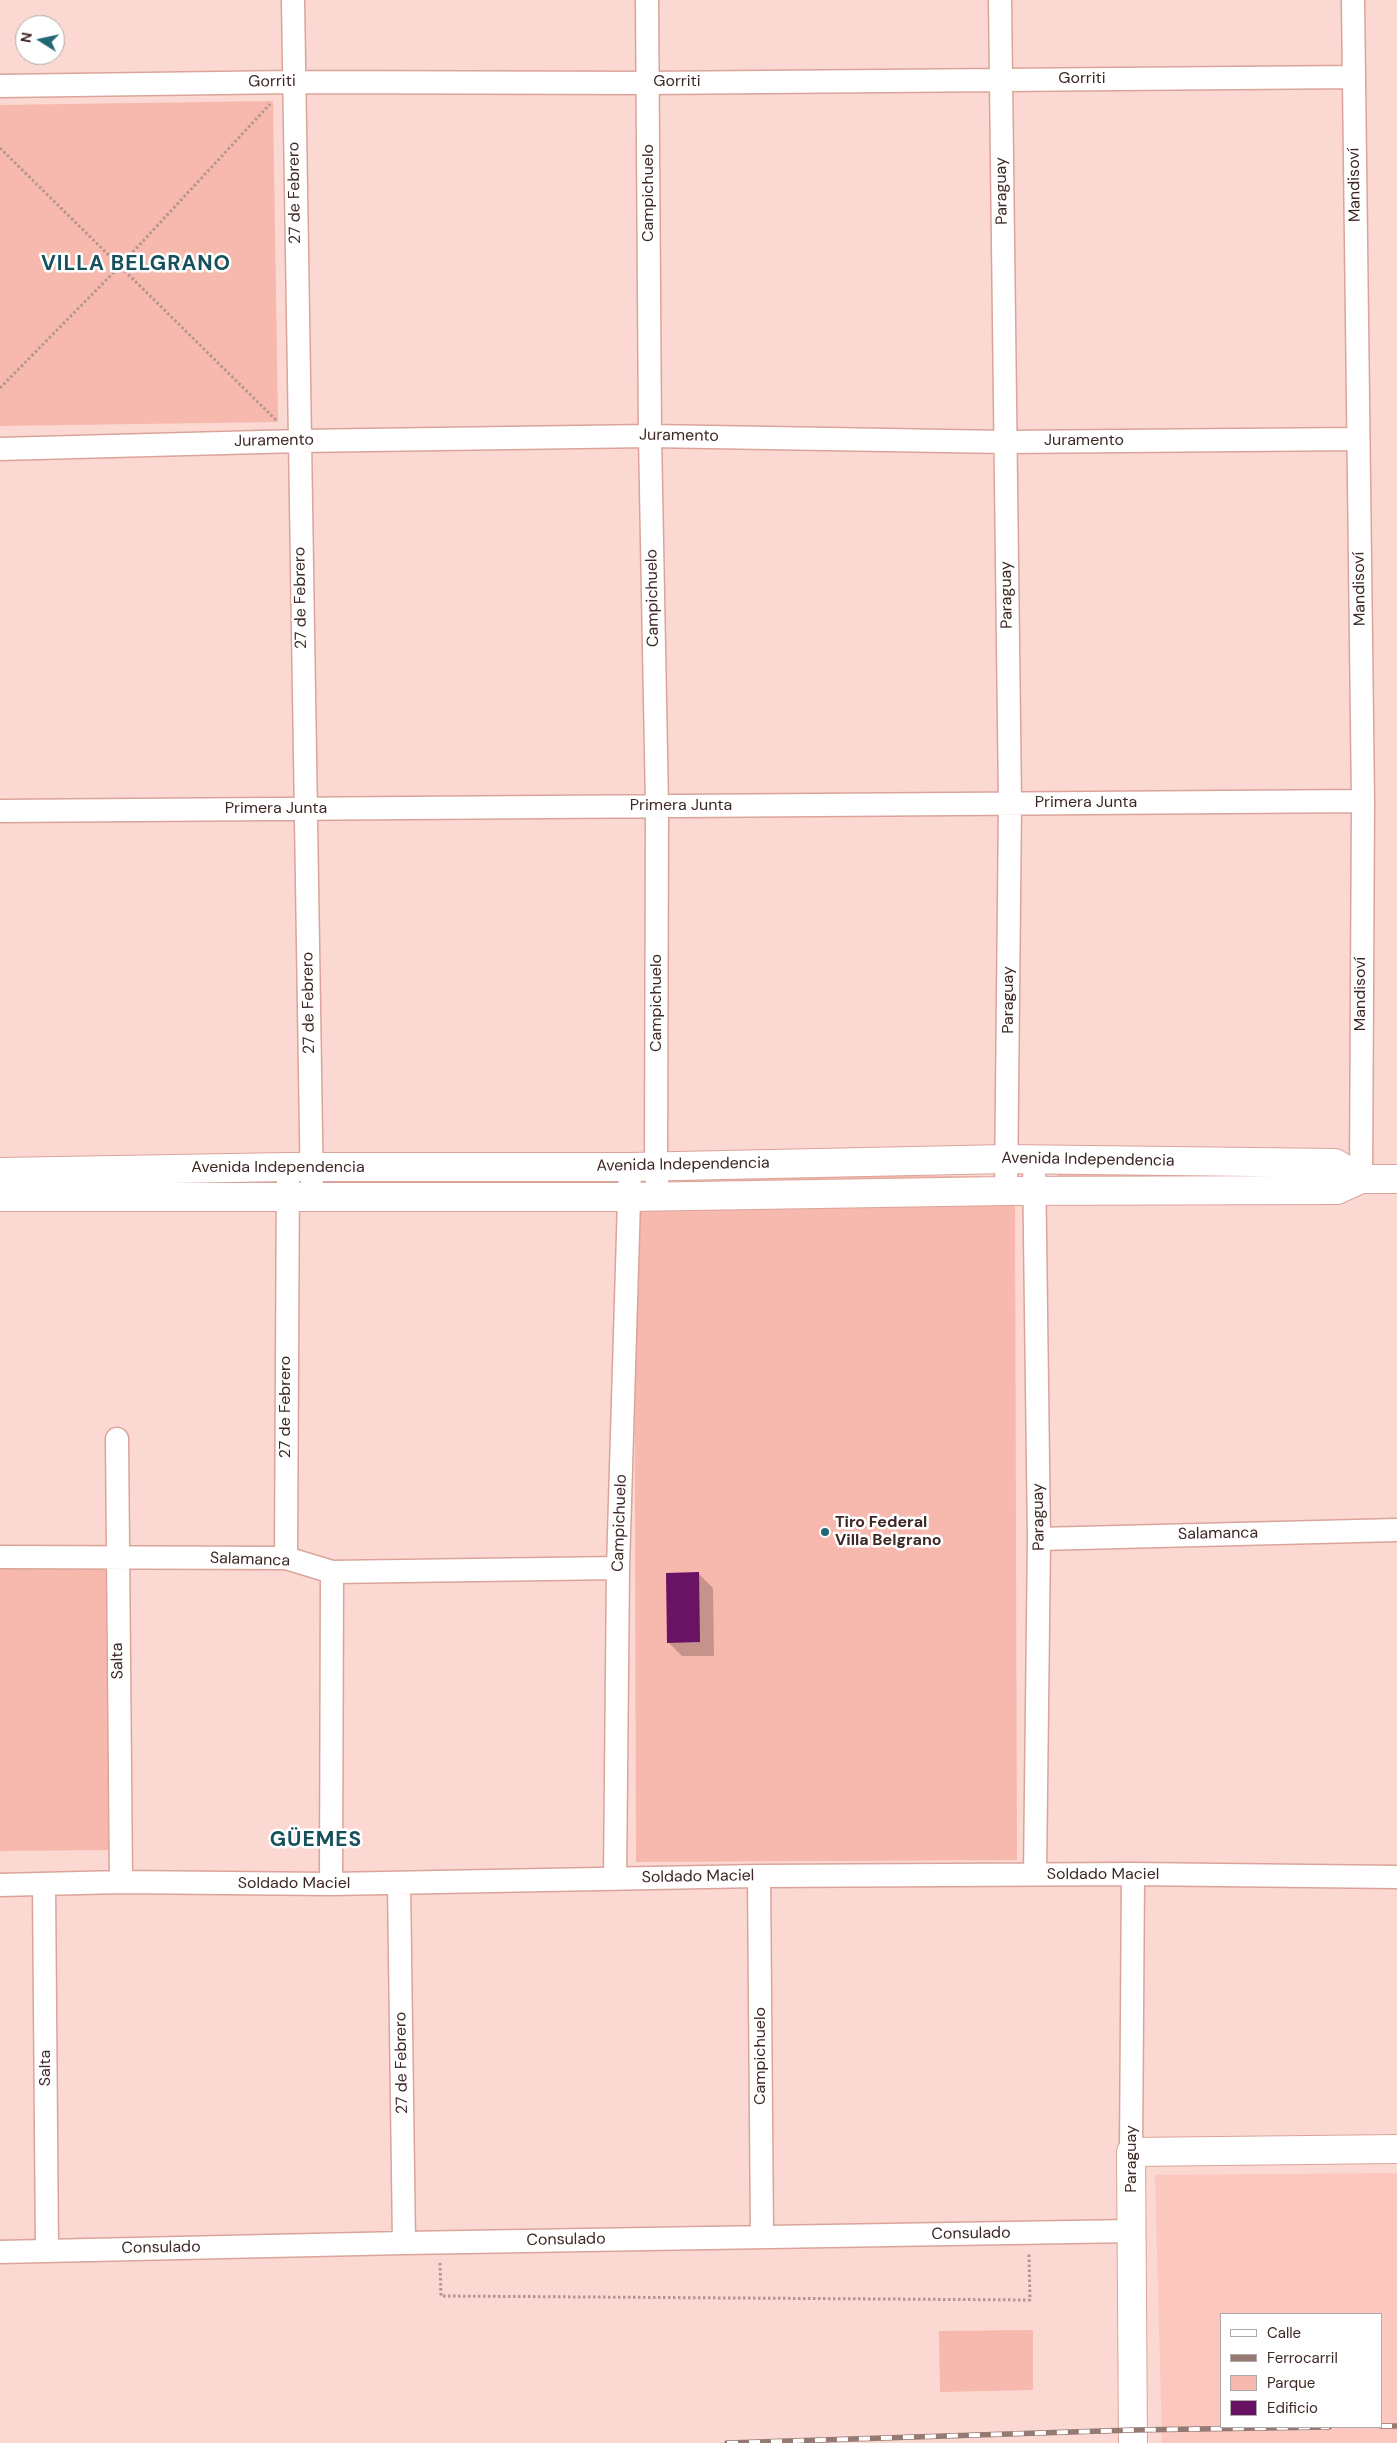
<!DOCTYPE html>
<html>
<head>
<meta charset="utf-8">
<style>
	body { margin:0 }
	#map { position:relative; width:1397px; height:2443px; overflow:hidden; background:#fbd9d2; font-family:"DM Sans",sans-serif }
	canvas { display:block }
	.legend { position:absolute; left:1220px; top:2313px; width:162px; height:115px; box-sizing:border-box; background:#fff; border:1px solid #b1a9a7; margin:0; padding:6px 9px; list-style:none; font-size:15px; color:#3d2824 }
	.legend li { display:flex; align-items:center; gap:10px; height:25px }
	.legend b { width:25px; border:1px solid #b1a9a7 }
	.north { position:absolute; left:15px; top:15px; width:50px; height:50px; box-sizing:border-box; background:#fff; border:1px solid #b1a9a7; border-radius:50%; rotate:280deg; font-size:14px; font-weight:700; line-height:20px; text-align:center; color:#3d2824 }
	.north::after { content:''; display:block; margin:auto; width:18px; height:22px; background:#1f6874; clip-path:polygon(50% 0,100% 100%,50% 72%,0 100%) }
</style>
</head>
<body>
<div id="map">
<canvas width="1397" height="2443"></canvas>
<ul class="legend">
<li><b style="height:6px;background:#fff"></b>Calle</li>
<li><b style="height:6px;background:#957a74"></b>Ferrocarril</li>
<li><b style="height:14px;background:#f7b8ad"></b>Parque</li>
<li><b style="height:14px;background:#691365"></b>Edificio</li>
</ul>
<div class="north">N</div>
</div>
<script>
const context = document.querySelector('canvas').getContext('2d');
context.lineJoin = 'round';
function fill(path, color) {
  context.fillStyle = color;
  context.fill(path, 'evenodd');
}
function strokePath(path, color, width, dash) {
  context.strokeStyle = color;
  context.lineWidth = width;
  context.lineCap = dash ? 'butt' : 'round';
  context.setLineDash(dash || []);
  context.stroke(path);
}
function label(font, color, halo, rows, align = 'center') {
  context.font = font + ' "DM Sans",sans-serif';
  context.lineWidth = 5;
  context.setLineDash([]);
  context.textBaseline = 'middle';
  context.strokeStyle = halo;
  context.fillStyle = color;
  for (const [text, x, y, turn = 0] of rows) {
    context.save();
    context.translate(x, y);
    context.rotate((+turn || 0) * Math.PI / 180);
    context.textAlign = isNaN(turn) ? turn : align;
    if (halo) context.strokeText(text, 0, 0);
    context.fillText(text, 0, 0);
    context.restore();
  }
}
const built = new Path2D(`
	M1397,2173V2443H1162L1155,2175ZM1221,2314H1381V2427H1221Z`);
const green = new Path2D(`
	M273,101L278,422L0,426V105Z
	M1057,1173H1335L1334,1180H1057Z
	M681,1176H981V1183L681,1182Z
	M335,1178H612V1184H335Z
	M1015,1203L1017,1860L636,1862L634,1205Z
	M106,1566L109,1850L0,1851V1567Z
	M1033,2330V2390L940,2392L939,2331Z`);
const shadow = new Path2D(`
	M699,1574L713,1588L714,1656H682L668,1642Z`);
const building = new Path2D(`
	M699,1572L700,1642L667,1643L666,1573Z`);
const path = new Path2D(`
	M0,148L276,420
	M0,388L119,267L270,104
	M440,2263L441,2296L1030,2300L1029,2254`);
const minor = new Path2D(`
	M293,0L312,1196
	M647,0L650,436L657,806L656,1166L658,1196
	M1000,0L1010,803L1006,1191
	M1353,0L1363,801L1361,1179
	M0,86L293,82L648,83L1354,77
	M0,449L299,441L650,436L1005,442L1358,439
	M0,811L1363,801
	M1034,1159L1039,1539L1035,1874
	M117,1439L121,1882
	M1039,1539L1397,1530
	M0,1557L286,1558L332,1572L618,1568
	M286,1558L288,1167
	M759,1876L762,2237
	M615,1879L618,1568L630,1167
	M399,1883L404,2243
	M331,1884L332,1572
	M0,1885L121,1882L331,1884L759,1876L1133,1874L1397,1877
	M44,1885L47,2251
	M1131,2152L1133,1874
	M0,2252L404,2243L1132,2231`);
const tertiary = new Path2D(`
	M0,1172L288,1167H630L1007,1159L1335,1163L1361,1179
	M0,1197H630L1006,1191L1337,1190L1361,1179H1397
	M1133,2443L1131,2152L1397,2149`);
const rail = new Path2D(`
	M1381,2426H1397
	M727,2443L1133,2430L1329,2427`);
const markers = [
	[825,1532,5,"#1f6874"]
];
const streetNames = [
	["Gorriti",1082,79],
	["Gorriti",272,82,-1],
	["Gorriti",677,82],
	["Mandisoví",1355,185,-91],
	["Paraguay",1002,191,-91],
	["27 de Febrero",295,193,-91],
	["Campichuelo",649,193,-90],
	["Juramento",679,436,1],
	["Juramento",274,441,-1],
	["Juramento",1084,441],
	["Mandisoví",1360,589,-91],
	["Paraguay",1007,595,-91],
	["27 de Febrero",301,598,-91],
	["Campichuelo",653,598,-91],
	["Primera Junta",1086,803],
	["Primera Junta",681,806],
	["Primera Junta",276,809],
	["Mandisoví",1361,994,-90],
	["Paraguay",1009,1000,-90],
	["27 de Febrero",309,1003,-91],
	["Campichuelo",657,1003,-90],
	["Avenida Independencia",1088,1160,1],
	["Avenida Independencia",683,1165,-1],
	["Avenida Independencia",278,1168],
	["27 de Febrero",286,1407,-90],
	["Paraguay",1039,1517,-91],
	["Campichuelo",620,1523,-88],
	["Salamanca",1218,1534,-1],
	["Salamanca",250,1560,2],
	["Salta",118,1661,-91],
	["Soldado Maciel",1103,1875],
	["Soldado Maciel",698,1877,-1],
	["Soldado Maciel",294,1884],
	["Campichuelo",761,2056,-90],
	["27 de Febrero",402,2063,-91],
	["Salta",46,2068,-90],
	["Paraguay",1132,2159,-90],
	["Consulado",971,2234,-1],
	["Consulado",566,2240,-1],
	["Consulado",161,2248,-1]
];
const poiNames = [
	["Tiro Federal",835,1523],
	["Villa Belgrano",835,1541]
];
const districtNames = [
	["VILLA BELGRANO",136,264],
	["GÜEMES",316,1840]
];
fill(built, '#fbc7be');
fill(green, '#f7b8ad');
fill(shadow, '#0003');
fill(building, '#691365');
strokePath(minor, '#daa49a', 25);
strokePath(tertiary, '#daa49a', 30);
strokePath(path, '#b49691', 3, [2.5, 2.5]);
strokePath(minor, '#fff', 22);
strokePath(tertiary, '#fff', 28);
strokePath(rail, '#957a74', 5.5);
strokePath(rail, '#fff', 4, [11]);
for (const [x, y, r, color] of markers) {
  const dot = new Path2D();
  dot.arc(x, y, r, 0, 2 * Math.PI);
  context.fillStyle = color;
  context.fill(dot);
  strokePath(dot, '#fff', 2);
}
label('16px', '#3d2824', '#fff', streetNames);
label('bold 16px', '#3d2824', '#fff', poiNames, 'left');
context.letterSpacing = '1px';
label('bold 21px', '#16505a', '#fff', districtNames);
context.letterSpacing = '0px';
</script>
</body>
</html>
